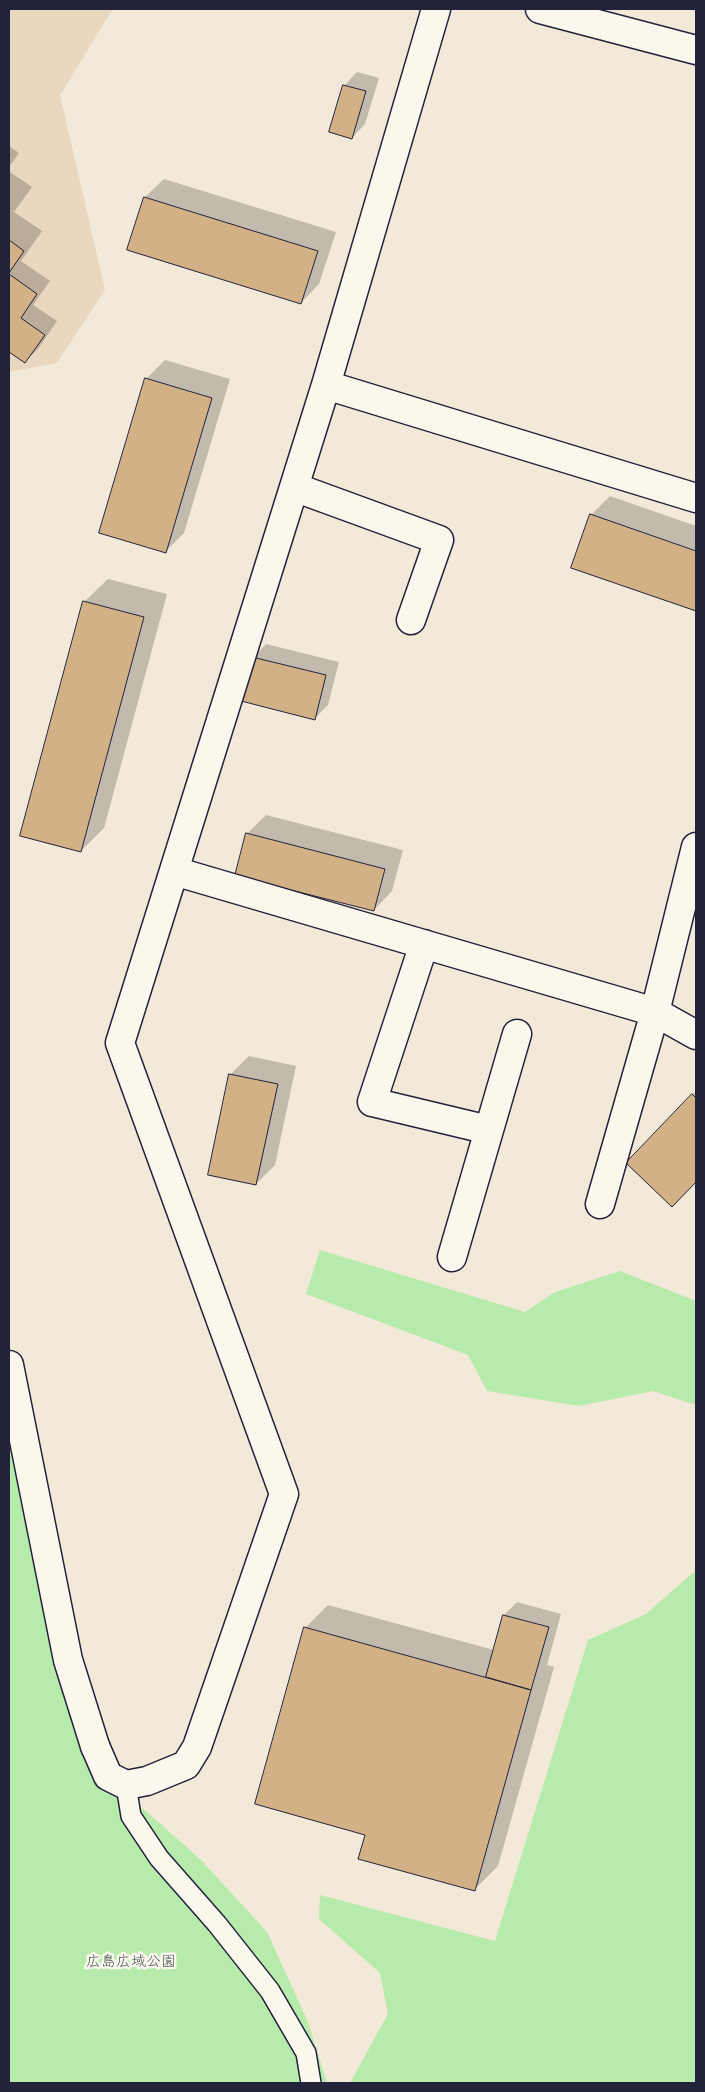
<!DOCTYPE html>
<html>
<head>
<meta charset="utf-8">
<style>
	body { margin:0 }
	#map { position:relative; width:705px; height:2092px; overflow:hidden; background:#f3e9d8; font-family:"Playpen Sans",sans-serif }
	canvas { display:block }
	.frame { position:absolute; inset:0; border:10px solid #22223b; pointer-events:none }
</style>
</head>
<body>
<div id="map">
<canvas width="705" height="2092"></canvas>
<div class="frame"></div>
</div>
<script>
const context = document.querySelector('canvas').getContext('2d');
context.lineJoin = 'round';
function fill(path, color) {
  context.fillStyle = color;
  context.fill(path, 'evenodd');
}
function strokePath(path, color, width, dash) {
  context.strokeStyle = color;
  context.lineWidth = width;
  context.lineCap = dash ? 'butt' : 'round';
  context.setLineDash(dash || []);
  context.stroke(path);
}
function label(font, color, halo, rows, align = 'center') {
  context.font = font + ' "Playpen Sans","Klee One",sans-serif';
  context.lineWidth = 5;
  context.setLineDash([]);
  context.textBaseline = 'middle';
  context.strokeStyle = halo;
  context.fillStyle = color;
  for (const [text, x, y, turn = 0] of rows) {
    context.save();
    context.translate(x, y);
    context.rotate((+turn || 0) * Math.PI / 180);
    context.textAlign = isNaN(turn) ? turn : align;
    if (halo) context.strokeText(text, 0, 0);
    context.fillText(text, 0, 0);
    context.restore();
  }
}
const built = new Path2D(`
	M9,9H113L60,95L105,290L57,363L9,372Z`);
const green = new Path2D(`
	M320,1250L525,1312L555,1292L620,1271L696,1301V1405L653,1391L579,1406L487,1391L468,1355L306,1294Z
	M9,1436L78,1740L101,1781L146,1811L201,1860L267,1932L308,2022L327,2083H9Z
	M696,1570V2083H350L388,2014L380,1973L319,1919L320,1895L495,1941L588,1640L646,1614Z`);
const shadow = new Path2D(`
	M357,72L379,78L365,124L352,138L344,86Z
	M9,146L19,153L9,167Z
	M10,172L32,187L14,212L42,231L21,261L50,281L33,305L57,321L38,349L24,362L9,351Z
	M164,179L336,232L319,284L301,303L145,197Z
	M165,360L230,379L184,533L165,552L146,379Z
	M610,496L696,526V610L573,567L591,515Z
	M108,579L167,594L104,828L81,851L84,602Z
	M266,644L339,662L328,705L315,718L253,658Z
	M266,815L403,850L392,891L374,910L247,834Z
	M249,1056L296,1066L275,1165L256,1184L231,1074Z
	M696,1091V1181L672,1205L628,1163Z
	M517,1602L561,1614L547,1665L554,1667L498,1866L475,1889L367,1834L305,1628L328,1605L494,1650L504,1615Z`);
const building = new Path2D(`
	M343,85L366,91L352,139L329,132Z
	M144,197L318,251L301,304L127,250Z
	M9,240L24,251L9,273Z
	M9,274L37,294L21,318L45,335L25,363L9,352Z
	M145,378L212,398L166,553L99,533Z
	M590,514L696,551V611L571,568Z
	M83,601L144,617L81,852L20,836Z
	M252,657L326,675L315,720L241,701Z
	M246,833L385,869L374,911L235,876Z
	M229,1074L278,1084L256,1185L208,1175Z
	M692,1094L696,1098V1182L672,1207L626,1163Z
	M503,1615L549,1627L531,1690L486,1677Z
	M304,1627L531,1690L475,1891L358,1859L365,1835L255,1804Z`);
const lane = new Path2D(`
	M126,1785L131,1816L159,1858L217,1924L270,1991L306,2053L311,2083`);
const street = new Path2D(`
	M540,9L696,50
	M326,385L696,498
	M294,487L439,540L411,620
	M174,871L655,1012L696,1035
	M424,944L372,1102L489,1130
	M600,1204L655,1012L696,847
	M452,1257L517,1034
	M95,1746L108,1776L126,1785L147,1781L186,1765L197,1747L284,1494L120,1043L326,385L436,9`);
const secondary = new Path2D(`
	M9,1365L68,1660L95,1746`);
const parkNames = [
	["広島広域公園",131,1962]
];
fill(built, '#e9d8bf');
fill(green, '#b7ebac');
fill(shadow, '#0003');
fill(building, '#d3b186');
strokePath(building, '#22223b', 1);
strokePath(lane, '#22223b', 22);
strokePath(street, '#22223b', 31);
strokePath(secondary, '#22223b', 31);
strokePath(lane, '#fbf7ec', 19);
strokePath(street, '#fbf7ec', 28);
strokePath(secondary, '#fbf7ec', 28);
label('15px', '#475457', '#fbf7ec', parkNames);
</script>
</body>
</html>
